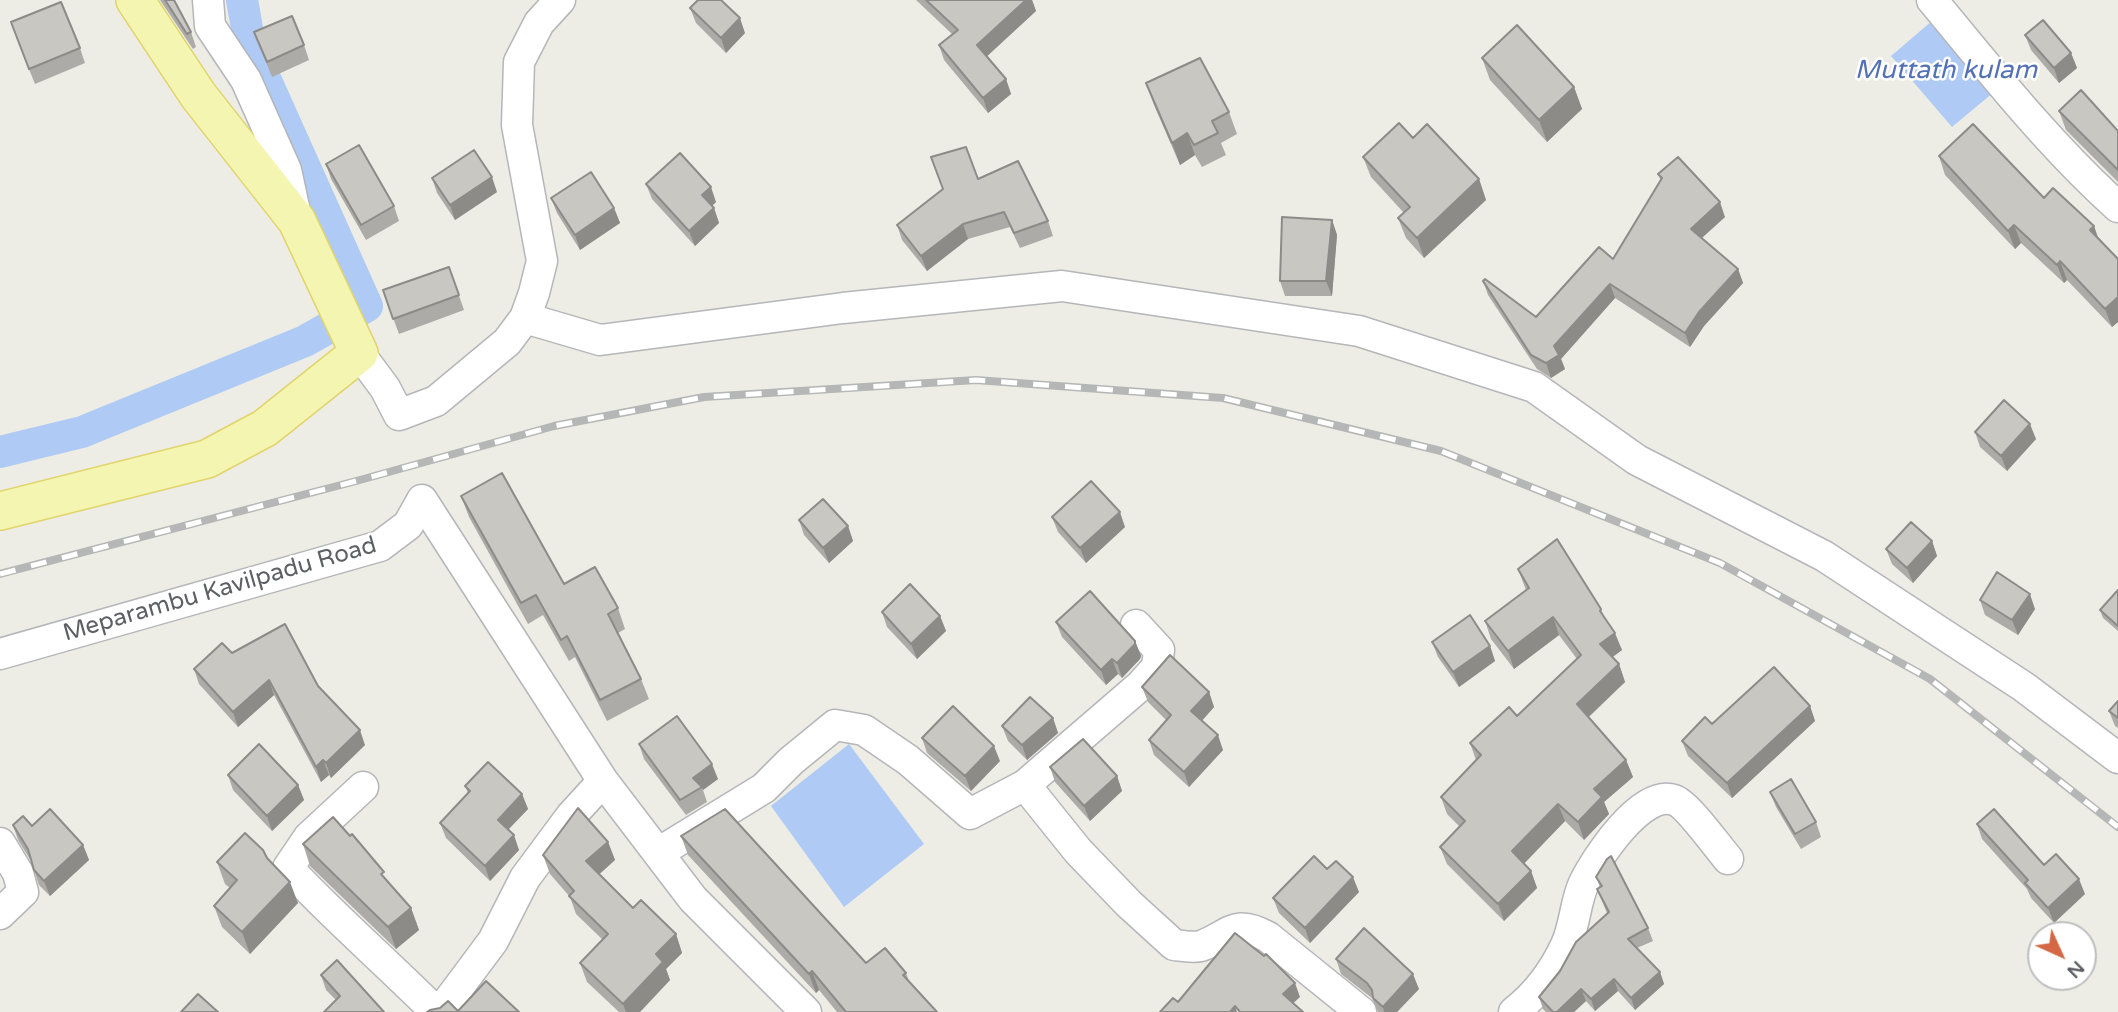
<!DOCTYPE html>
<html>
<head>
<meta charset="utf-8">
<style>
	body { margin:0 }
	#map { position:relative; width:2118px; height:1012px; overflow:hidden; background:#edede5; font-family:"Varela Round",sans-serif }
	canvas { display:block }
	.north { position:absolute; left:2027px; top:921px; width:70px; height:70px; box-sizing:border-box; background:#fff; border:2px solid #bebfc1; border-radius:50%; rotate:135deg; font-size:19px; font-weight:700; line-height:28px; text-align:center; color:#5d5f64 }
	.north::after { content:''; display:block; margin:auto; width:24px; height:32px; background:#d56844; clip-path:polygon(50% 0,100% 100%,50% 72%,0 100%) }
</style>
</head>
<body>
<div id="map">
<canvas width="2118" height="1012"></canvas>
<div class="north">N</div>
</div>
<script>
const context = document.querySelector('canvas').getContext('2d');
context.lineJoin = 'round';
function fill(path, color) {
  context.fillStyle = color;
  context.fill(path, 'evenodd');
}
function strokePath(path, color, width, dash) {
  context.strokeStyle = color;
  context.lineWidth = width;
  context.lineCap = dash ? 'butt' : 'round';
  context.setLineDash(dash || []);
  context.stroke(path);
}
function label(font, color, halo, rows, align = 'center') {
  context.font = font + ' "Varela Round",sans-serif';
  context.lineWidth = 5;
  context.setLineDash([]);
  context.textBaseline = 'middle';
  context.strokeStyle = halo;
  context.fillStyle = color;
  for (const [text, x, y, turn = 0] of rows) {
    context.save();
    context.translate(x, y);
    context.rotate((+turn || 0) * Math.PI / 180);
    context.textAlign = isNaN(turn) ? turn : align;
    if (halo) context.strokeText(text, 0, 0);
    context.fillText(text, 0, 0);
    context.restore();
  }
}
const water = new Path2D(`
	M1939,15L2000,87L1952,127L1891,56Z
	M849,744L924,844L844,907L771,806Z`);
const canal = new Path2D(`
	M0,452L82,432L305,341L367,306L250,45L242,0`);
const minor = new Path2D(`
	M208,0L210,26L246,80L286,170L297,221
	M1932,0C1991,71 2049,145 2118,207
	M525,318L600,340L843,308L1062,286L1359,331L1534,387L1637,460L1824,556L2024,687L2118,758
	M359,353L385,388L399,415L436,401L507,342L525,318L534,293L542,261L517,125L519,62L539,23L560,0
	M0,654L380,546L408,525L422,500L603,781L693,899L806,1012
	M1025,785L1078,851L1129,904L1174,945C1182,946 1193,948 1201,946C1231,935 1234,918 1268,937L1361,1012
	M363,787L309,837L288,868C335,918 387,963 436,1012
	M0,843L18,873L23,892L0,914
	M658,853L764,788L791,761L835,725L864,730L908,760L970,814L1025,785L1141,685L1157,667L1159,650L1136,625
	M440,1012L493,941L525,878L571,816L603,781
	M1514,1012C1536,995 1554,971 1566,945C1575,926 1575,902 1584,883C1596,859 1641,789 1674,800C1687,804 1717,846 1728,859`);
const major = new Path2D(`
	M0,511L207,459L265,428L359,353L297,221L198,95L135,0`);
const rail = new Path2D(`
	M0,574L360,480L554,426L704,397L976,380L1223,398L1441,451L1720,563L1930,679L2118,827`);
const wall = new Path2D(`
	M160,0H174L191,32L196,47L193,49Z
	M916,0H1032L1036,11L987,56L1006,79L1011,94L988,113L944,60L939,45L952,34Z
	M690,8L745,33L726,53L696,23Z
	M254,32L304,45L309,60L272,77Z
	M2025,35L2071,53L2077,68L2059,83L2031,50Z
	M16,37L80,48L85,63L35,84Z
	M1482,58L1574,87L1582,109L1547,142L1490,80Z
	M1146,83L1229,112L1237,134L1221,143L1226,155L1202,167L1195,155L1180,165L1154,105Z
	M2059,111L2118,131V182L2066,130Z
	M1413,138L1479,179L1486,200L1424,258L1406,238L1398,218L1404,213L1371,177L1363,157Z
	M1939,156L2044,198L2094,226L2098,237L2118,259V322L2112,327L2067,280L2064,283L2021,243L2015,249L1945,175Z
	M326,164L394,206L399,221L366,240L331,179Z
	M1658,174L1725,217L1702,238L1738,269L1743,283L1704,326L1690,347L1615,298L1561,359L1565,369L1551,378L1537,369L1488,295L1483,281L1536,317L1613,259L1661,181Z
	M432,178L497,192L455,220L437,193Z
	M978,179L1048,221L1053,236L1020,248L1010,227L968,239L927,271L902,240L897,225Z
	M646,184L716,202L712,206L714,208L719,223L695,246L652,199Z
	M551,198L614,208L620,223L580,250L557,213Z
	M1332,220L1337,235L1332,296H1285L1280,281Z
	M449,267L464,310L399,334L383,290Z
	M1975,432L2036,439L2007,471L1980,447Z
	M461,496L564,584L618,608L625,629L618,633L641,679L649,699L607,721L575,657L569,661L543,615L528,624L469,517Z
	M1052,517L1125,527L1086,563L1058,532Z
	M799,520L848,526L853,541L829,563L804,535Z
	M1932,541L1937,556L1913,583L1892,564L1886,549Z
	M1518,569L1601,609L1604,617L1622,650L1612,657L1619,664L1625,682L1589,717L1626,760L1633,777L1604,802L1609,814L1584,840L1565,821L1524,863L1531,871L1537,888L1504,921L1447,864L1440,847L1460,827L1447,814L1441,797L1476,760L1470,743L1517,716L1577,659L1559,635L1514,669L1491,639L1485,621L1526,590Z
	M2118,590V631L2103,618L2100,610Z
	M1980,600L2035,609L2018,635L1985,615Z
	M882,612L940,616L946,631L917,659L887,627Z
	M1056,622L1135,641L1141,656L1140,659L1122,678L1118,674L1106,685L1062,637Z
	M1432,642L1490,646L1495,661L1459,687L1438,657Z
	M232,653L318,686L365,745L331,778L329,775L321,782L274,695L238,727L199,684L194,669Z
	M1142,687L1209,692L1214,707L1202,721L1223,750L1189,787L1154,755L1149,740L1166,720L1148,702Z
	M2118,701V728L2115,726L2109,711Z
	M1810,706L1815,721L1732,798L1688,756L1682,741L1712,724Z
	M1053,718L1058,733L1027,760L1008,741L1002,726Z
	M922,738L1000,761L971,791L927,753Z
	M639,744L718,779L703,790L707,802L686,815L644,759Z
	M1050,767L1117,776L1122,791L1090,821L1055,782Z
	M228,775L298,785L304,800L272,831L233,790Z
	M465,786L522,794L528,809L508,830L519,850L490,881L446,838L440,823L468,793Z
	M1770,792L1816,822L1821,837L1801,849L1776,807Z
	M1977,824L2044,865L2085,894L2054,923L2031,898L2027,889L1982,839Z
	M13,825L32,826L83,845L89,860L50,896L39,885L31,861L18,840Z
	M681,836L866,963L906,973L909,981L937,1012H837L819,990L816,993L688,855Z
	M608,842L615,860L599,874L633,908L676,934L682,953L666,969L670,980L640,1012H619L587,982L580,963L603,940L576,914L570,897L550,874L543,855Z
	M303,844L388,882L411,908L419,930L396,949L310,866Z
	M267,858L298,903L250,954L222,927L214,906L230,888L225,884L217,862Z
	M1327,869L1359,892L1310,943L1279,913L1273,898Z
	M1596,877L1648,928L1653,941L1637,948L1660,972L1664,984L1635,1010L1618,991L1595,1011L1586,1001L1574,1012H1546L1543,1009L1539,997L1607,913L1597,889L1600,887Z
	M1336,959L1419,989L1397,1012H1378L1372,998L1341,974Z
	M321,975L384,1012L336,1000L326,990Z`);
const shadedWall = new Path2D(`
	M1026,0H1032L1036,11L983,60L977,45Z
	M740,18L745,33L726,53L721,38Z
	M2071,53L2077,68L2059,83L2054,68Z
	M1006,79L1011,94L988,113L983,98Z
	M1574,87L1582,109L1547,142L1539,120Z
	M1187,133L1195,155L1180,165L1172,143Z
	M492,177L497,192L455,220L450,205Z
	M1479,179L1486,200L1424,258L1417,238Z
	M711,187L716,202L707,210L702,195Z
	M1720,202L1725,217L1696,243L1691,229Z
	M614,208L620,223L580,250L575,235Z
	M714,208L719,223L695,246L689,231Z
	M1332,220L1337,235L1332,296L1326,281Z
	M963,224L968,239L927,271L921,256Z
	M2014,225L2021,243L2015,249L2008,231Z
	M2094,226L2100,245L2090,230Z
	M2060,261L2067,280L2064,283L2057,265Z
	M1738,269L1743,283L1704,326L1690,347L1685,333L1699,312Z
	M1610,284L1615,298L1561,359L1565,369L1551,378L1546,363L1554,346Z
	M2118,297V322L2112,327L2105,309Z
	M2030,424L2036,439L2007,471L2001,456Z
	M1120,512L1125,527L1086,563L1080,548Z
	M848,526L853,541L829,563L823,548Z
	M1932,541L1937,556L1913,583L1907,568Z
	M2030,594L2035,609L2018,635L2012,620Z
	M940,616L946,631L917,659L911,644Z
	M1553,617L1559,635L1514,669L1508,651Z
	M1615,633L1622,650L1606,662L1600,644Z
	M1135,641L1141,656L1140,659L1122,678L1117,663Z
	M1490,646L1495,661L1459,687L1453,672Z
	M1112,659L1118,674L1106,685L1101,670Z
	M1619,664L1625,682L1584,721L1577,704Z
	M269,680L274,695L238,727L233,712Z
	M1209,692L1214,707L1197,726L1191,711Z
	M1810,706L1815,721L1732,798L1727,783Z
	M1053,718L1058,733L1027,760L1022,745Z
	M360,730L365,745L331,778L326,763Z
	M1218,735L1223,750L1189,787L1184,772Z
	M994,746L1000,761L971,791L965,776Z
	M323,760L329,775L321,782L316,767Z
	M1626,760L1633,777L1604,802L1609,814L1584,840L1578,822L1594,789Z
	M712,764L718,779L703,790L702,787L693,778Z
	M1117,776L1122,791L1090,821L1084,806Z
	M298,785L304,800L272,831L267,816Z
	M522,794L528,809L503,835L498,820Z
	M1558,804L1565,821L1519,869L1512,851Z
	M514,835L519,850L490,881L485,866Z
	M608,842L615,860L593,880L586,861Z
	M83,845L89,860L50,896L44,881Z
	M1531,871L1537,888L1504,921L1498,904Z
	M1353,877L1359,892L1310,943L1305,928Z
	M2079,879L2085,894L2054,923L2048,908Z
	M290,882L298,903L250,954L242,932Z
	M411,908L419,930L396,949L388,927Z
	M676,934L682,953L666,969L670,980L640,1012H626L623,1004L656,954Z
	M812,971L819,990L816,993L809,974Z
	M1660,972L1664,984L1635,1010L1631,998Z
	M1413,974L1419,989L1397,1012H1384L1383,1007Z
	M1614,979L1618,991L1595,1011L1591,999Z
	M1295,983L1300,997L1288,1008L1283,994Z
	M1581,989L1586,1001L1574,1012H1557Z
	M1235,1006L1237,1012H1230Z`);
const building = new Path2D(`
	M165,0H174L191,32L187,34Z
	M698,0H721L740,18L721,38L690,8Z
	M926,0H1026L977,45L1006,79L983,98L939,45L958,30Z
	M61,2L80,48L29,69L11,22Z
	M292,16L304,45L267,62L254,32Z
	M2043,20L2071,53L2054,68L2025,35Z
	M1517,25L1574,87L1539,120L1482,58Z
	M1200,58L1229,112L1212,121L1218,133L1194,145L1187,133L1172,143L1146,83Z
	M2081,90L2118,131V170L2059,111Z
	M1399,123L1413,138L1427,124L1479,179L1417,238L1398,218L1410,207L1363,157Z
	M1973,124L2044,198L2053,188L2094,226L2090,230L2118,259V297L2105,309L2060,261L2057,265L2014,225L2008,231L1939,156Z
	M359,145L394,206L361,225L326,164Z
	M966,147L978,179L1018,161L1048,221L1014,233L1004,212L963,224L921,256L897,225L943,189L931,157Z
	M474,150L492,177L450,205L432,178Z
	M680,153L711,187L702,195L714,208L689,231L646,184Z
	M1678,157L1720,202L1691,229L1738,269L1699,312L1685,333L1610,284L1554,346L1559,355L1546,363L1531,355L1483,281L1485,279L1536,317L1599,247L1613,259L1662,178L1658,174Z
	M591,172L614,208L575,235L551,198Z
	M1282,217L1332,220L1326,281H1280Z
	M449,267L459,295L393,319L383,290Z
	M2004,400L2030,424L2001,456L1975,432Z
	M502,473L564,584L595,567L618,608L608,614L641,679L600,700L567,636L561,640L536,595L521,603L461,496Z
	M1091,481L1120,512L1080,548L1052,517Z
	M823,499L848,526L823,548L799,520Z
	M1911,522L1932,541L1907,568L1886,549Z
	M1557,539L1601,609L1600,611L1615,633L1600,644L1619,664L1577,704L1626,760L1594,789L1602,797L1578,822L1558,804L1512,851L1531,871L1498,904L1440,847L1465,821L1441,797L1481,755L1470,743L1509,707L1517,716L1581,655L1553,617L1508,651L1485,621L1529,588L1518,569Z
	M1997,572L2030,594L2012,620L1980,600Z
	M910,584L940,616L911,644L882,612Z
	M2118,590V626L2100,610Z
	M1090,591L1135,641V644L1117,663L1112,659L1101,670L1056,622Z
	M1470,615L1490,646L1453,672L1432,642Z
	M285,624L318,686L360,730L326,763L323,760L316,767L269,680L233,712L194,669L222,643L232,653Z
	M1170,655L1209,692L1191,711L1218,735L1184,772L1149,740L1171,715L1142,687Z
	M1774,667L1810,706L1727,783L1682,741L1705,717L1712,724Z
	M1030,697L1053,718L1022,745L1002,726Z
	M2118,701V718L2109,711Z
	M953,706L994,746L965,776L922,738Z
	M677,716L712,764L693,778L702,787L680,800L639,744Z
	M1083,739L1117,776L1084,806L1050,767Z
	M259,744L298,785L267,816L228,775Z
	M488,762L522,794L498,820L514,835L485,866L440,823L470,791L465,786Z
	M1791,779L1816,822L1795,834L1770,792Z
	M578,808L608,842L586,861L633,908L641,900L676,934L656,954L663,962L623,1004L580,963L608,934L569,896L574,891L543,855Z
	M50,809L83,845L44,881L34,870L28,849L13,825L23,816L32,826Z
	M725,809L866,963L885,948L906,973L903,975L937,1012H846L812,971L809,974L681,836Z
	M1994,809L2044,865L2056,854L2079,879L2048,908L2025,883L2028,880L1977,824Z
	M333,817L350,836L352,834L384,872L381,874L411,908L388,927L303,844Z
	M245,833L263,850L267,858L290,882L242,932L214,906L237,880L217,862Z
	M1314,856L1327,869L1336,861L1353,877L1305,928L1273,898Z
	M1611,856L1648,928L1628,939L1660,972L1631,998L1614,979L1591,999L1581,989L1557,1012H1553L1539,997L1560,971L1576,942L1609,912L1597,889L1602,886L1596,877L1607,859Z
	M1364,928L1413,974L1383,1007L1373,998L1372,990L1367,983L1336,959Z
	M1235,933L1264,956L1266,954L1295,983L1283,994L1303,1012H1240L1235,1006L1230,1012H1160L1173,998L1178,1002Z
	M337,960L384,1012H324L340,996L321,975Z
	M486,981L519,1012H427L430,1010L440,1008L448,1001L458,1011Z
	M198,994L218,1012H181Z`);
const streetNames = [
	["Meparambu Kavilpadu Road",220,590,-16]
];
const waterNames = [
	["Muttath kulam",1946,71]
];
fill(water, '#aecaf5');
strokePath(canal, '#aecaf5', 32);
strokePath(minor, '#b5b6ba', 33);
strokePath(major, '#e1d46b', 40);
strokePath(minor, '#fff', 30);
strokePath(major, '#f5f5b2', 37);
strokePath(rail, '#b5b6b6', 8);
strokePath(rail, '#fff', 5, [16]);
fill(wall, '#adaba7');
fill(shadedWall, '#8d8b88');
fill(building, '#c9c7c2');
strokePath(building, '#8d8b88', 2);
label('24px', '#5d5f64', '#fff', streetNames);
label('italic 26px', '#5372b5', '#fff', waterNames);
</script>
</body>
</html>
